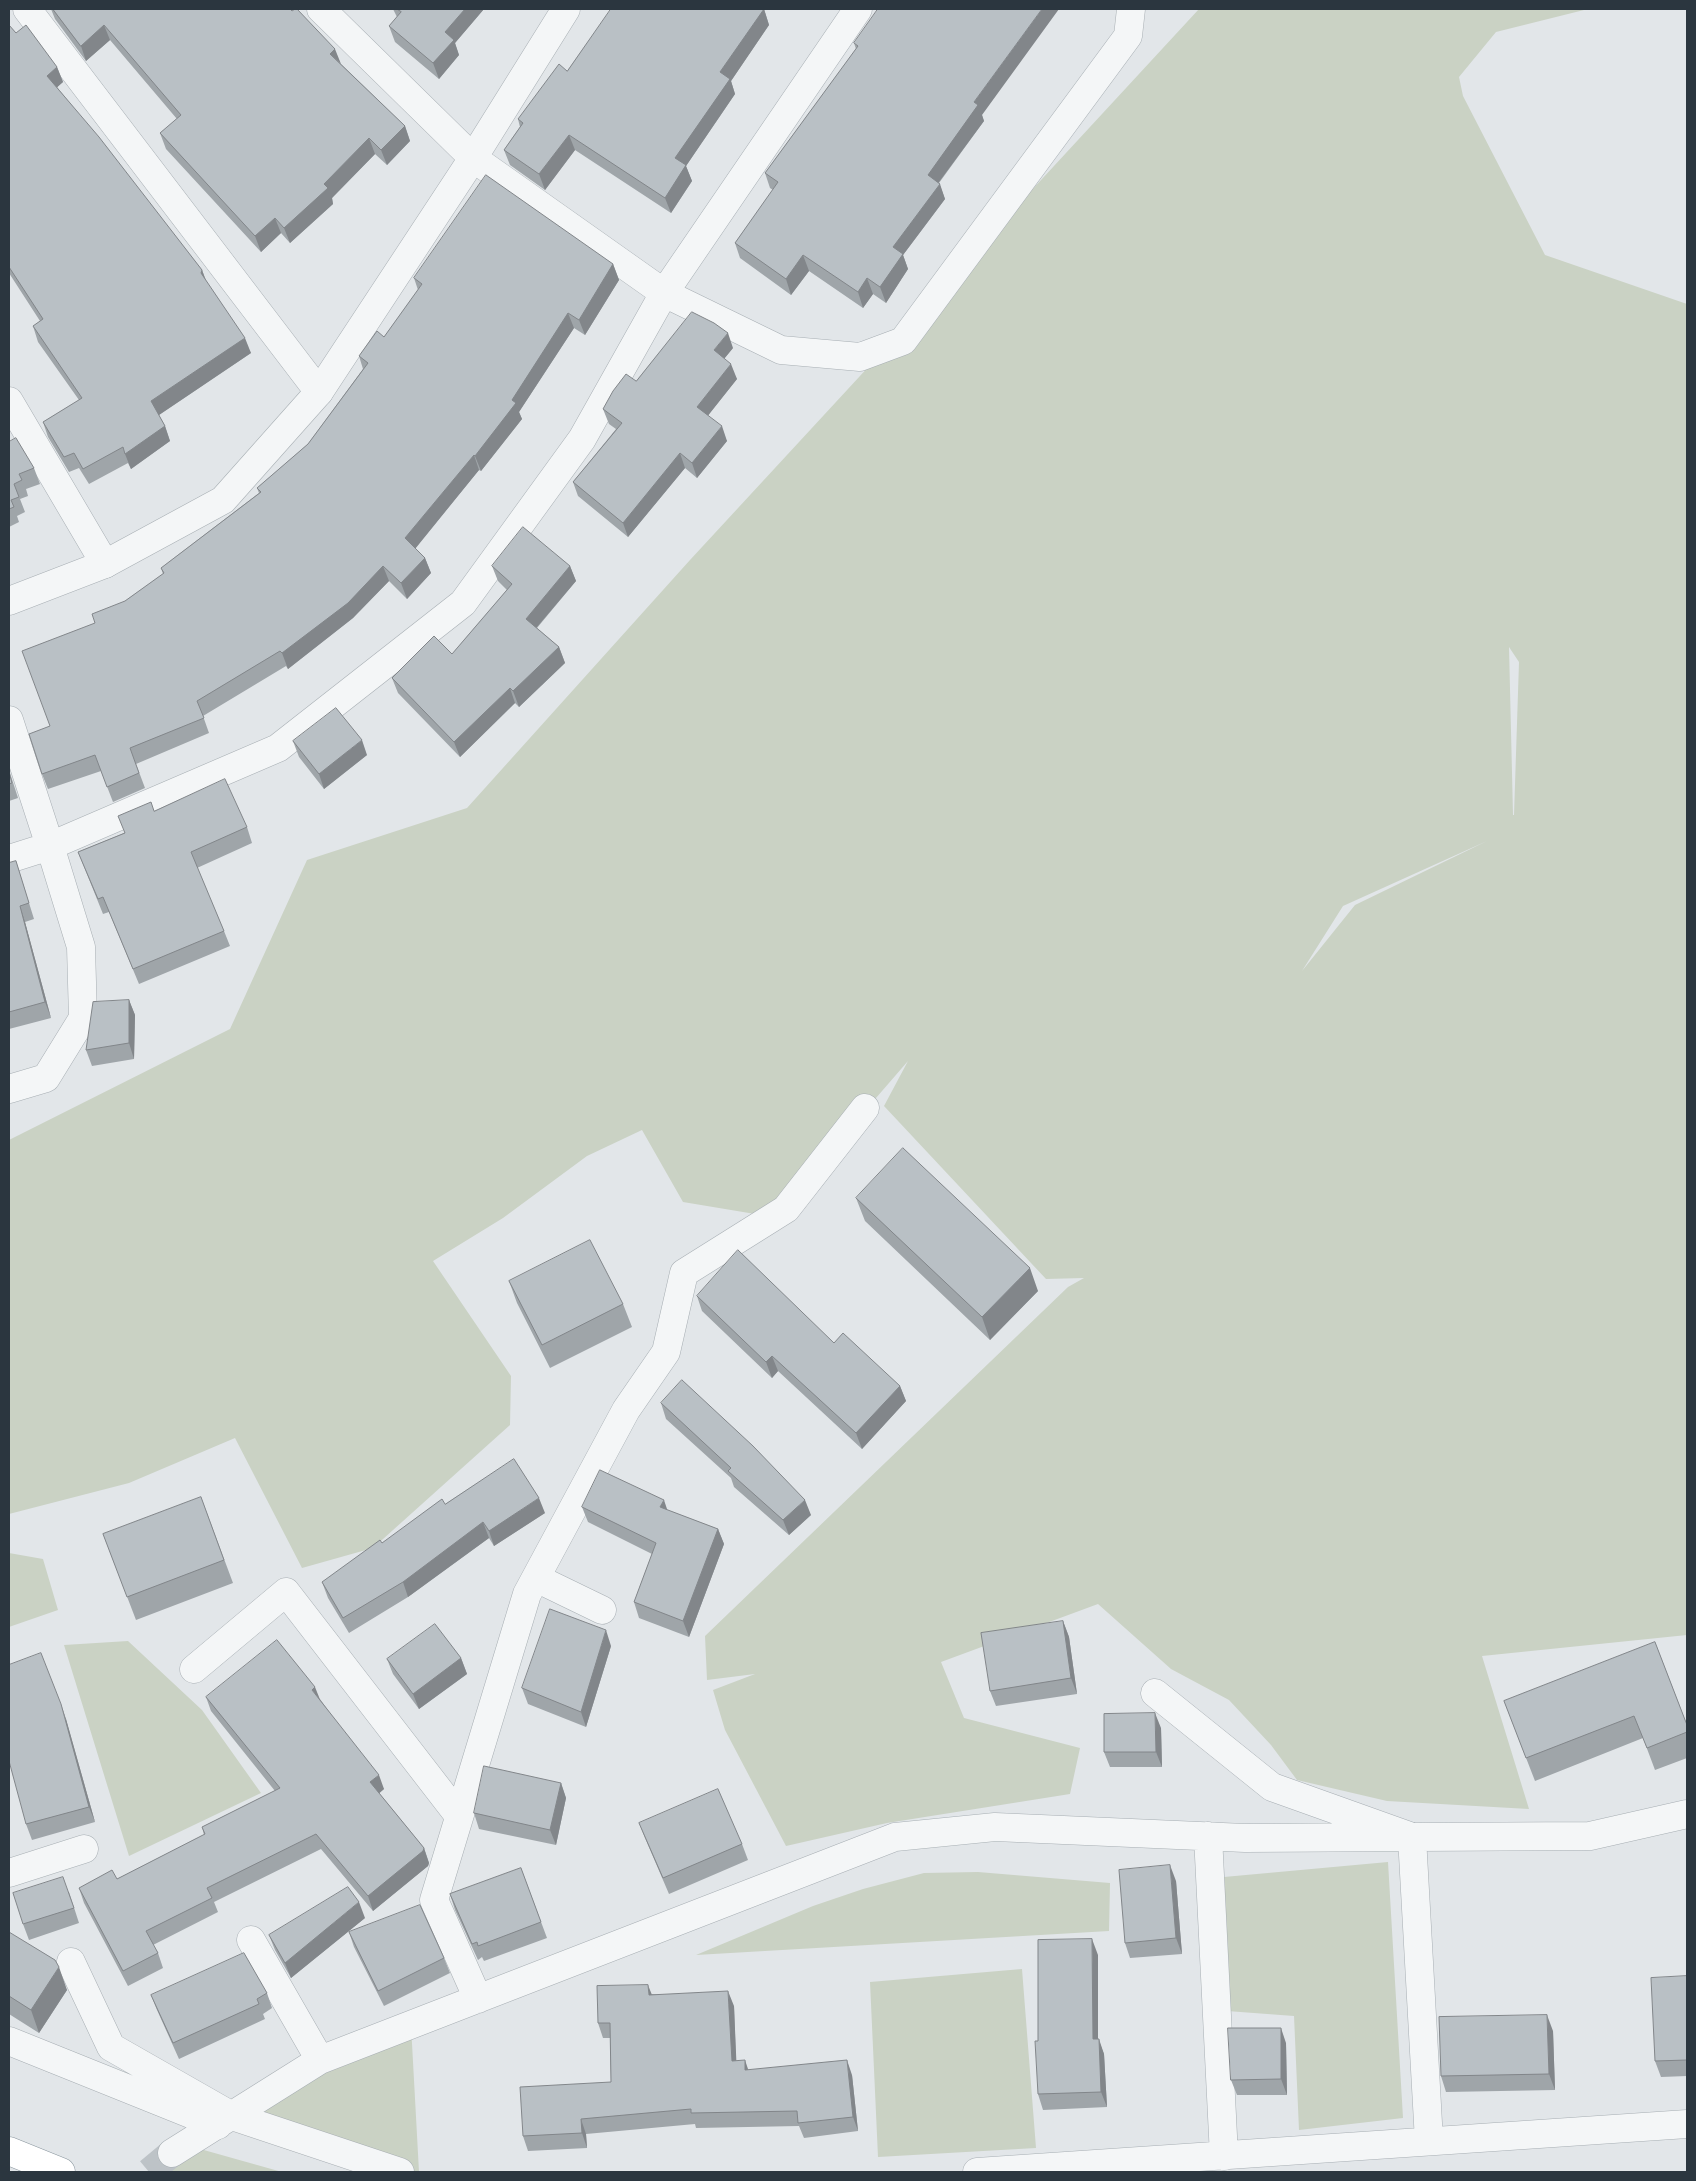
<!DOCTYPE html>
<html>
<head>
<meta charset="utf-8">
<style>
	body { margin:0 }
	#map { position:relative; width:1696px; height:2181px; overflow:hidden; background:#e2e6e9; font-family:Overpass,sans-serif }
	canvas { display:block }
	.frame { position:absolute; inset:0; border:10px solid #2b363f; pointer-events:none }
</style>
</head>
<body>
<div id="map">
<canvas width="1696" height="2181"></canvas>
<div class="frame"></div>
</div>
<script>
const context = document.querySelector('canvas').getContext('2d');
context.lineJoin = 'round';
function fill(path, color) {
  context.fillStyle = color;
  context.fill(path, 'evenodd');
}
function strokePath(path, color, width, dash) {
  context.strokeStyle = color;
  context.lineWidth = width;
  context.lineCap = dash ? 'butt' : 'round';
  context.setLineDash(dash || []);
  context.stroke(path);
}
const green = new Path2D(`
	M1199,9H1588L1496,32L1459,77L1463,96L1545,255L1687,304V1635L1482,1656L1529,1809L1387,1801L1297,1780L1271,1745L1229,1700L1171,1669L1098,1604L941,1662L964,1718L1080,1748L1070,1794L887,1823L786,1846L725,1730L713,1690L755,1674L707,1680L705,1636L1068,1287L1084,1278L1046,1279L884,1106L908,1061L773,1217L683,1202L642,1130L587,1156L503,1218L433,1261L511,1376L510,1425L373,1548L302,1568L235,1438L129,1483L9,1514V1140L230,1029L307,860L467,808L690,560ZM1509,647L1519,662L1514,815H1513ZM1487,841L1355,905L1302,971L1343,906Z
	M9,1553L43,1559L58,1610L9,1627Z
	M128,1641L202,1710L261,1793L129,1856L64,1645Z
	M1388,1862L1403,2118L1299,2130L1294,2016L1227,2011L1224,1877Z
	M978,1872L1110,1883L1109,1931L696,1955L813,1906L863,1889L924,1873Z
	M1022,1969L1036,2148L878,2157L870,1982Z
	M411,2025L419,2172H400L232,2116Z
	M186,2145L282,2172H166Z`);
const minorTunnel = new Path2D(`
	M149,2172L172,2153`);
const minor = new Path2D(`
	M27,9L319,392
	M321,9L473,158L664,293L781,350L860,357L903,341L1128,36L1131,9
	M9,401L105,564
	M9,720L50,846L81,947L83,1018L46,1078L9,1089
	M9,859L50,846L278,748L463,603L582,439L664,293L858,9
	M536,1578L602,1610
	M194,1669L286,1592L459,1816
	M1155,1693L1272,1787L1412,1837L1429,2141
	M1208,1836L1224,2156
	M9,1873L84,1849
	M251,1940L320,2060
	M71,1962L111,2047L232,2116L400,2172
	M478,1999L434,1900L527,1594L626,1410L666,1352L684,1273L786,1209L865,1108
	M9,2041L218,2125
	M172,2153L320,2060L895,1837L995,1827L1245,1838L1590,1836L1687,1814
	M977,2172L1687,2124`);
const tertiary = new Path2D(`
	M9,601L105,564L223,500L319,392L473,158L566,9`);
const trunk = new Path2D(`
	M9,2151L61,2172`);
const wall = new Path2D(`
	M51,9H290L341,64L405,126L410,141L387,165L375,154L332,198L333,204L290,243L281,233L261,252L166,149L160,133L177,119L110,40L86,61L55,19Z
	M393,9H484L455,43L459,55L439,79L395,42L389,26L397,17Z
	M764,9L769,25L731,81L735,94L686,166L692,181L671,213L575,150L545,190L510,165L504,150L520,127L518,119L567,71Z
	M9,25L16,33L57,67L63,82L57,87L202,270L206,281L251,353L159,415L165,426L170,441L131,469L128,463L89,484L79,468L69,472L48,437L43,422L79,400L38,342L33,326L40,321L9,273Z
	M854,43L982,115L984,121L939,183L945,199L903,255L908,269L886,303L873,294L863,308L809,271L791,295L740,258L735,243L773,190L770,188L765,173L856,49Z
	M613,264L619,280L585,335L574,328L519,412L522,419L481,471L479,470L415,548L425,558L431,573L407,599L389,581L353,618L288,669L286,666L203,716L209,733L136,764L145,788L113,802L101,771L48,789L42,774L50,726L125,601L163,574L161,568L259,493L257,488L308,444L363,369L359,356L384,337L418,290L414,278Z
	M733,348L724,359L737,379L708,415L727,441L697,478L685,468L628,537L578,496L573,482L616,429L609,424L603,409L636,381Z
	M9,442L34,468L40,484L26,489L28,496L20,499L25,512L17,516L19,522L9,527Z
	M492,566H570L576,581L537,628L559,647L565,663L519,707L515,703L460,757L398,693L392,678L452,654L507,590L498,581Z
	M293,741L367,755L324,789L299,757Z
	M9,770L18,798L9,801Z
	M154,811L247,827L252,843L197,868L224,931L230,946L139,984L109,912L103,914L78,852L124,833Z
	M16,861L34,919L25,922L51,1018L9,1029V863Z
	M129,1000L135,1015L134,1059L92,1066L86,1050Z
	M856,1198L1038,1291L990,1340L865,1221Z
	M509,1281L623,1304L632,1327L550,1368L517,1303Z
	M697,1296L834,1343L900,1386L906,1401L862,1449L778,1371L772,1378L702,1311Z
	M661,1403L811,1515L789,1535L734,1487L731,1478L666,1419Z
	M201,1497L233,1583L136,1620L103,1534Z
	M445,1504L545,1513L494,1546L489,1538L408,1597L349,1633L328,1598L322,1582L382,1543Z
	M582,1507L667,1510L718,1529L724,1544L689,1637L639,1618L634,1602L652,1554L588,1522Z
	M1063,1621L1069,1637L1077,1694L996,1706L990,1691Z
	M1655,1642L1687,1725V1758L1655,1770L1643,1738L1535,1781L1504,1701Z
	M611,1646L586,1727L528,1704L522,1688Z
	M461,1658L467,1674L419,1709L393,1674L387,1659Z
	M206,1697L320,1699L384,1789L379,1793L424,1848L429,1863L428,1866L373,1911L321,1849L214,1902L218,1912L153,1945L158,1953L163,1968L128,1986L84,1903L79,1888L117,1879L204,1835L202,1827L275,1791L211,1711Z
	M66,1719L95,1822L32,1840L26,1824Z
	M1161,1728L1162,1767H1110L1104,1752Z
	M561,1783L566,1798L556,1845L479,1829L474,1813Z
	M639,1823L742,1844L748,1860L669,1894L645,1838Z
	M521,1868L547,1938L484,1961L482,1957L478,1960L455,1910L450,1894Z
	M1176,1881L1182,1954L1130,1958L1125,1943Z
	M69,1892L79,1923L29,1940L23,1924Z
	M365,1918L291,1978L275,1950L269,1935Z
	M9,1932L67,1990L39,2033L9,2014Z
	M349,1932L444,1958L450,1973L384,2006L354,1947Z
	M1098,1955V2039L1104,2054L1107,2107L1043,2110L1038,2094V2041Z
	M1687,1976V2076L1661,2077L1655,2061Z
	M267,1993L272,2008L263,2014L265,2019L179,2059L157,2010L151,1995Z
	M652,1994L734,2006L736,2061L748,2070L852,2075L858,2131L804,2138L799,2126L696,2128L695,2124L586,2134L587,2148L528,2151L523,2136L611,2082L610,2038H603L598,2023Z
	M1553,2031L1555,2090L1446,2092L1441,2076Z
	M1286,2043L1287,2095H1237L1231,2080Z`);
const shadedWall = new Path2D(`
	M465,9H484L455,43L459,55L439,79L433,63L445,32Z
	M764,9L769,25L731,81L735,94L686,166L692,181L671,213L665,198L675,158L720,72Z
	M1042,9H1059L982,115L984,121L933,190L928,175L974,102Z
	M104,25L110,40L86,61L81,46Z
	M335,49L341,64L330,54Z
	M57,67L63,82L53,91L47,76Z
	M405,126L410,141L387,165L381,150Z
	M569,135L575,150L545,190L539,174Z
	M369,138L375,154L332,198L333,204L290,243L284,228L324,184Z
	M940,184L945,199L903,255L908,269L886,303L880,287L893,247Z
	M275,218L281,233L261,252L255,236Z
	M803,255L809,271L791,295L786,279Z
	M613,264L619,280L585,335L579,320Z
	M202,270L208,286L201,273Z
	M867,278L873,294L863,308L858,292Z
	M568,313L574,328L519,412L522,419L481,471L475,456Z
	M728,333L733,348L719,365L714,350Z
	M245,338L251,353L156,417L151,401Z
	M731,364L737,379L703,422L697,407Z
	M165,426L170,441L131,469L125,454Z
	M722,426L727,441L697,478L692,463Z
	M680,453L685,468L628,537L623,523Z
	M474,455L479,470L411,554L405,538Z
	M425,558L431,573L407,599L401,583Z
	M383,566L389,581L353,618L288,669L282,653Z
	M570,566L576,581L531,634L526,619Z
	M559,647L565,663L519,707L513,691Z
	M510,688L515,703L460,757L454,742Z
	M362,740L367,755L324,789L319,774Z
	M20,906L25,922L51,1018L45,1002Z
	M129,1000L135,1015L134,1059L129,1043Z
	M1030,1268L1038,1291L990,1340L982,1317Z
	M772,1356L778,1371L772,1378L766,1362Z
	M900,1386L906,1401L862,1449L856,1433Z
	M539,1498L545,1513L494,1546L489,1531Z
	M664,1500L669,1515L660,1507Z
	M805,1500L811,1515L789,1535L783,1520Z
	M483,1522L489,1538L408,1597L403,1582Z
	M718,1529L724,1544L689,1637L683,1621Z
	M1063,1621L1069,1637L1077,1694L1071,1678Z
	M606,1630L611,1646L586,1727L581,1712Z
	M461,1658L467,1674L419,1709L413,1694Z
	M315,1687L321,1702L312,1690Z
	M61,1704L66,1719L95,1822L89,1807Z
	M1155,1713L1161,1728L1162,1767L1156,1752Z
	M379,1775L384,1789L375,1797L370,1782Z
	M561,1783L566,1798L556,1845L550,1830Z
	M424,1848L429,1863L428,1866L373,1911L368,1896Z
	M1170,1865L1176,1881L1182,1954L1176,1938Z
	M359,1902L365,1918L291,1978L285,1963Z
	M1092,1939L1098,1955V2054L1093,2039Z
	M59,1967L67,1990L39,2033L31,2010Z
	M648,1985L654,2000L649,1995Z
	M728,1991L734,2006L737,2076L732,2061Z
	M1547,2015L1553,2031L1555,2090L1549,2074Z
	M1281,2028L1286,2043L1287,2095L1281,2079Z
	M1099,2039L1104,2054L1107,2107L1101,2092Z
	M745,2060L750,2075L745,2070Z
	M847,2060L852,2075L858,2131L853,2117Z
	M581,2119L586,2134L587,2148L582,2133Z`);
const building = new Path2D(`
	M53,9H290L292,11L295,9H297L335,49L330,54L405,126L381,150L369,138L324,184L328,188L284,228L275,218L255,236L160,133L181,115L104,25L81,46Z
	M397,9H465L445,32L454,40L433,63L389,26L401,12Z
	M611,9H764L720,72L730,79L675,158L686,165L665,198L569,135L539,174L504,150L523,123L518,119L559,64L567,71Z
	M878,9H1042L974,102L978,105L928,175L940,184L893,247L903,254L880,287L867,278L858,292L803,255L786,279L735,243L778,182L765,173L858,46L854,43Z
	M9,25L16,33L26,25L57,67L47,76L99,137L202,270L201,273L245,338L151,401L165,426L125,454L123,447L83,469L74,453L64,457L43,422L82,398L33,326L43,319L9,267Z
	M486,175L613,264L579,320L568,313L512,400L516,403L475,456L474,455L405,538L425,558L401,583L383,566L348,603L282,653L280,651L197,701L204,718L130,748L139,773L107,787L95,755L42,774L29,734L50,726L22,651L95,623L92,614L125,601L164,573L161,568L261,492L257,488L308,444L368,363L359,356L377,331L384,337L422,284L414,278Z
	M692,312L714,323L728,333L714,350L731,364L697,407L722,426L692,463L680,453L623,523L573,482L622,423L603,409L613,391L626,374L636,381Z
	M16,438L34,468L19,474L22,480L14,484L19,497L11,500L14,507L9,509V442Z
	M523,527L570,566L526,619L559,647L513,691L510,688L454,742L392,678L434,636L452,654L512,584L492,566Z
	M336,708L362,740L319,774L293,741Z
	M9,772L12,783L9,784Z
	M225,779L247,827L191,852L224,931L133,969L103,897L98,899L78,852L125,833L118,816L151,802L154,811Z
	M16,861L29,903L20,906L45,1002L9,1012V863Z
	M129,1000V1043L86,1050L93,1002Z
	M903,1148L1030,1268L982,1317L856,1198Z
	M590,1240L623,1304L542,1345L509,1281Z
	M738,1250L834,1343L843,1333L900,1386L856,1433L772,1356L766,1362L697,1296Z
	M682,1380L753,1446L805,1500L783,1520L728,1471L731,1468L661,1403Z
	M514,1459L539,1498L489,1531L483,1522L403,1582L343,1618L322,1582L380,1540L382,1543L442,1499L445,1504Z
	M600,1470L664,1500L660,1507L718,1529L683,1621L634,1602L656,1543L582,1507Z
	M201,1497L224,1560L127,1597L103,1534Z
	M550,1609L606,1630L581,1712L522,1688Z
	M1063,1621L1071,1678L990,1691L981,1633Z
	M435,1624L461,1658L413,1694L387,1659Z
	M277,1640L315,1687L312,1690L379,1775L370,1782L424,1848L423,1851L368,1896L316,1834L207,1888L212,1898L146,1931L158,1953L123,1971L79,1888L112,1870L117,1879L205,1834L202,1827L280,1788L206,1697Z
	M1655,1642L1687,1725V1732L1647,1748L1634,1716L1526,1758L1504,1701Z
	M41,1653L61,1704L89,1807L26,1824L9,1761V1665Z
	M1155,1713L1156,1752H1104V1714Z
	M484,1766L561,1783L550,1830L474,1813Z
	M718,1789L742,1844L663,1878L639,1823Z
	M1170,1865L1176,1938L1125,1943L1119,1870Z
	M521,1868L541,1922L478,1946L477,1942L472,1944L450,1894Z
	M63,1877L74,1908L23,1924L13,1893Z
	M348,1887L359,1902L285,1963L269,1935Z
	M420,1905L444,1958L378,1991L349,1932Z
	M9,1932L55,1960L59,1967L31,2010L9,1996Z
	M1092,1939L1093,2039H1099L1101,2092L1038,2094L1035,2041H1038V1940Z
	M244,1953L267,1993L257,1999L259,2004L173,2043L151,1995Z
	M1687,1976V2060L1655,2061L1651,1978Z
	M648,1985L649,1995L728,1991L732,2061L745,2060V2070L847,2060L853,2117L798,2123L797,2111L691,2113V2109L581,2119L582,2133L523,2136L520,2087L611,2082L610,2023H598L597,1986Z
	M1547,2015L1549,2074L1441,2076L1439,2017Z
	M1228,2028H1281V2079L1231,2080Z`);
fill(green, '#cad2c4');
strokePath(minorTunnel, '#bdc3c7', 28, [28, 14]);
strokePath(minor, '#a7aeb3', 29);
strokePath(tertiary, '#a7aeb3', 29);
strokePath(trunk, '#8a969e', 29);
strokePath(minor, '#f4f6f7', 28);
strokePath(tertiary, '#f4f6f7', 28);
strokePath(trunk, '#fff', 28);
fill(wall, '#9fa5a9');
fill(shadedWall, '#82868a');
fill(building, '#b9c0c5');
strokePath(building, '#82868a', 1);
</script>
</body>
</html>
